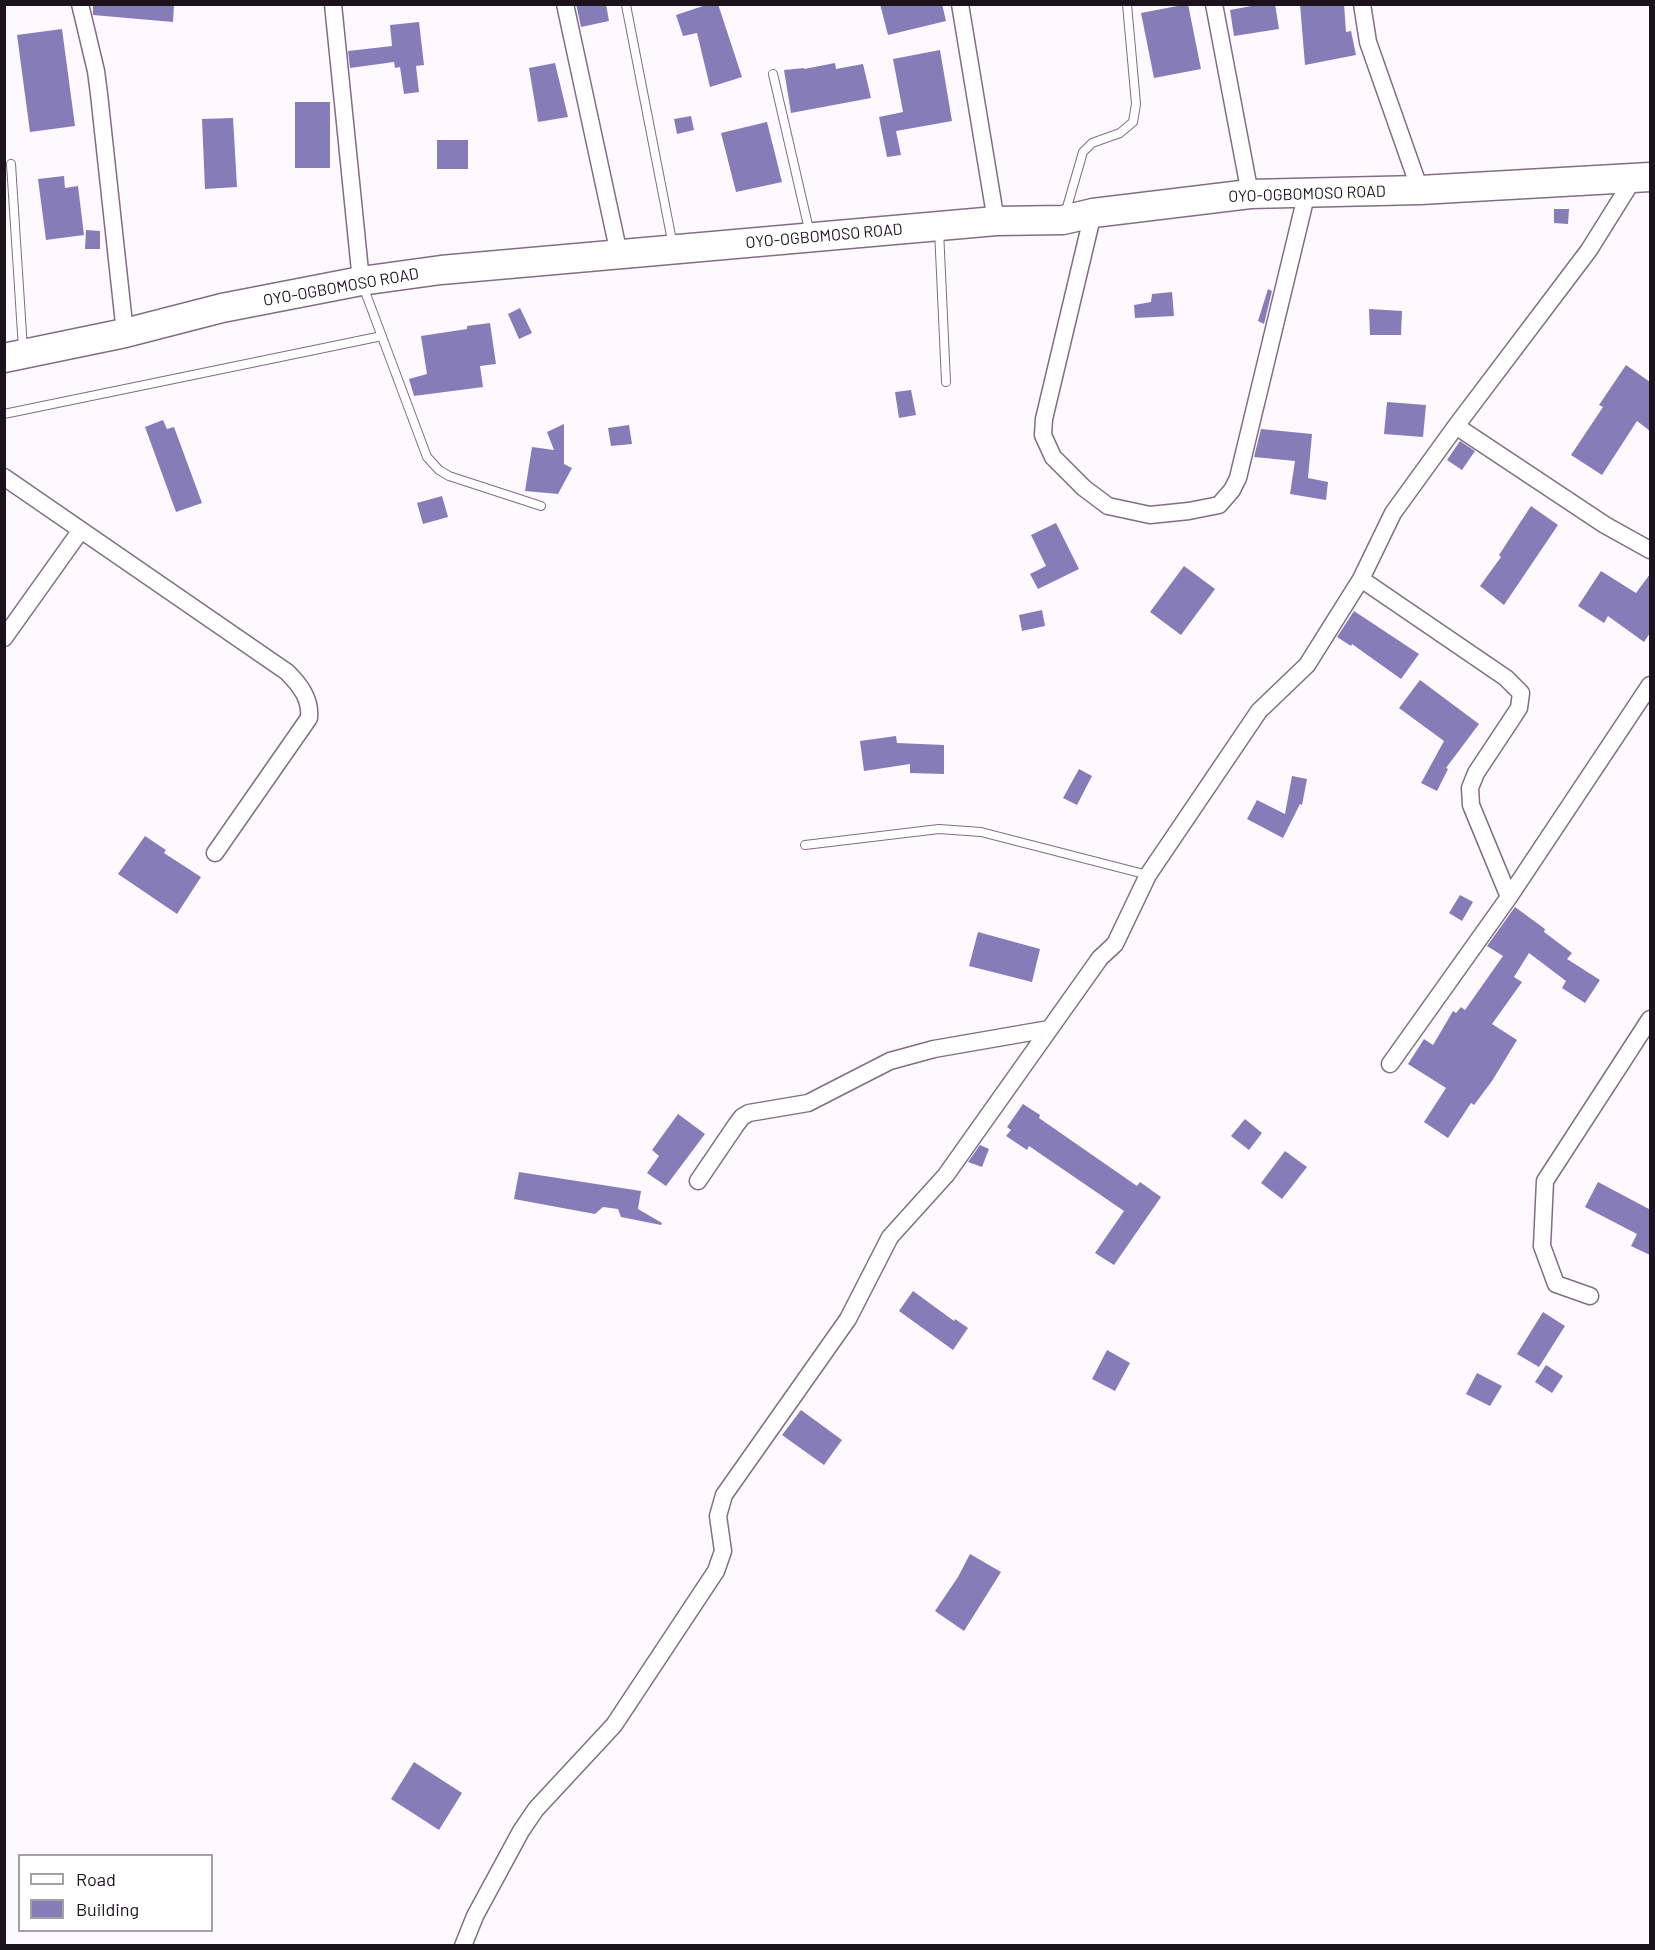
<!DOCTYPE html>
<html>
<head>
<meta charset="utf-8">
<style>
	body { margin:0 }
	#map { position:relative; width:1655px; height:1950px; overflow:hidden; background:#fef9fe; font-family:Barlow,sans-serif }
	canvas { display:block }
	.frame { position:absolute; inset:0; border:6px solid #1b121c; pointer-events:none }
	.legend { position:absolute; left:18px; top:1854px; width:195px; height:78px; box-sizing:border-box; background:#fff; border:2px solid #a4a0a4; margin:0; padding:8px 10px; list-style:none; font-size:18px; color:#1b121c }
	.legend li { display:flex; align-items:center; gap:12px; height:30px }
	.legend b { width:30px; border:2px solid #a4a0a4 }
</style>
</head>
<body>
<div id="map">
<canvas width="1655" height="1950"></canvas>
<div class="frame"></div>
<ul class="legend">
<li><b style="height:8px;background:#fff"></b>Road</li>
<li><b style="height:16px;background:#867cb8"></b>Building</li>
</ul>
</div>
<script>
const context = document.querySelector('canvas').getContext('2d');
context.lineJoin = 'round';
function fill(path, color) {
  context.fillStyle = color;
  context.fill(path, 'evenodd');
}
function strokePath(path, color, width, dash) {
  context.strokeStyle = color;
  context.lineWidth = width;
  context.lineCap = dash ? 'butt' : 'round';
  context.setLineDash(dash || []);
  context.stroke(path);
}
function label(font, color, halo, rows, align = 'center') {
  context.font = font + ' Barlow,sans-serif';
  context.lineWidth = 4.5;
  context.setLineDash([]);
  context.textBaseline = 'middle';
  context.strokeStyle = halo;
  context.fillStyle = color;
  for (const [text, x, y, turn = 0] of rows) {
    context.save();
    context.translate(x, y);
    context.rotate((+turn || 0) * Math.PI / 180);
    context.textAlign = isNaN(turn) ? turn : align;
    if (halo) context.strokeText(text, 0, 0);
    context.fillText(text, 0, 0);
    context.restore();
  }
}
const building = new Path2D(`
	M93,4H174L173,22L93,15Z
	M576,4H606L609,21L581,27Z
	M709,4H718L742,77L710,87L697,33L683,36L676,15Z
	M880,4H942L946,21L888,35Z
	M1188,4L1201,69L1154,78L1141,13Z
	M1262,4H1275L1279,29L1234,36L1230,10Z
	M1300,4H1344L1346,32L1351,31L1356,55L1305,65Z
	M419,22L424,65L416,66L419,92L404,94L400,67L395,68L394,62L350,68L348,51L392,46L390,25Z
	M62,29L75,126L30,132L17,35Z
	M940,50L952,121L896,131L901,155L887,157L879,117L903,112L893,59Z
	M555,63L568,117L538,122L529,68Z
	M835,63L836,69L863,64L871,98L791,113L784,70L804,68V69Z
	M295,102H330V168H295Z
	M691,116L694,130L677,134L674,119Z
	M233,118L237,187L205,189L202,119Z
	M767,122L782,182L736,192L721,133Z
	M437,140H468V169H437Z
	M64,176L65,188L78,186L84,235L46,240L38,179Z
	M1554,209H1569L1568,224L1554,223Z
	M86,230L100,231V249H85Z
	M1268,289L1272,291L1264,324L1258,321Z
	M1172,292L1174,316L1135,318L1134,305L1151,302L1152,294Z
	M520,308L532,333L519,339L508,314Z
	M1369,309L1402,311L1401,335H1370Z
	M490,323L496,364L480,366L483,387L414,396L409,379L427,374L421,336L467,329V326Z
	M1626,365L1650,382V431L1637,421L1602,475L1571,455L1603,407L1599,405Z
	M911,390L916,415L899,418L895,392Z
	M1387,402L1426,405L1423,437L1384,434Z
	M163,420L167,429L174,427L202,503L176,512L145,427Z
	M564,424V464L572,468L558,494L525,491L532,447L554,450L547,432Z
	M629,425L632,444L611,446L608,428Z
	M1261,429L1312,434L1308,478L1328,482L1326,500L1290,494L1295,461L1254,457Z
	M1460,441L1475,451L1462,470L1447,460Z
	M442,496L448,517L423,524L417,503Z
	M1531,506L1558,525L1504,605L1480,586L1501,557L1499,555Z
	M1056,523L1079,569L1038,589L1030,574L1046,566L1031,535Z
	M1184,566L1215,589L1181,635L1150,612Z
	M1601,571L1636,593L1650,574V633L1644,642L1608,616L1604,623L1578,606Z
	M1042,610L1045,626L1022,631L1019,615Z
	M1354,611L1419,654L1401,679L1352,644L1351,646L1337,637Z
	M1420,680L1479,724L1446,768L1448,769L1437,791L1421,783L1444,741L1399,708Z
	M896,736L897,743L944,745V774L910,773V764L864,771L860,741Z
	M1079,769L1092,776L1077,805L1063,798Z
	M1292,776L1307,779L1302,805L1300,804L1283,838L1247,819L1257,800L1285,814Z
	M145,836L166,850L164,853L201,877L177,914L118,874Z
	M1460,895L1473,902L1462,921L1449,913Z
	M1515,907L1545,929L1544,932L1572,953L1567,959L1600,980L1585,1003L1562,988L1566,981L1529,953L1514,977L1522,982L1492,1024L1517,1040L1492,1081L1474,1105L1471,1103L1448,1138L1424,1122L1446,1088L1408,1064L1424,1039L1433,1045L1453,1011L1456,1013L1461,1007L1465,1010L1503,956L1487,946Z
	M978,932L1040,949L1032,982L969,966Z
	M1023,1104L1040,1115L1039,1118L1137,1186L1140,1182L1161,1197L1114,1265L1095,1253L1124,1211L1029,1146L1027,1150L1006,1136L1011,1130L1007,1127Z
	M678,1114L705,1134L666,1186L647,1173L659,1156L652,1150Z
	M1245,1119L1262,1133L1249,1150L1231,1136Z
	M980,1145L989,1149L982,1167L968,1162Z
	M1285,1151L1307,1167L1282,1199L1261,1183Z
	M519,1172L641,1191L638,1209L662,1223L661,1225L621,1217L618,1209L603,1207L595,1214L514,1199Z
	M1598,1182L1649,1209L1650,1205V1255L1631,1246L1637,1234L1585,1207Z
	M913,1291L954,1321L955,1319L968,1328L953,1350L899,1311Z
	M1543,1312L1565,1326L1539,1367L1517,1354Z
	M1107,1350L1130,1363L1115,1391L1092,1379Z
	M1546,1365L1563,1376L1552,1393L1535,1382Z
	M1477,1373L1502,1386L1490,1406L1466,1394Z
	M801,1410L842,1440L824,1465L782,1435Z
	M970,1554L1001,1572L964,1631L935,1611L958,1577Z
	M414,1762L462,1793L439,1830L391,1799Z`);
const service = new Path2D(`
	M626,5L673,246
	M773,74L810,234
	M11,164L23,349
	M1065,214L1083,152L1092,143L1120,133L1133,122L1136,104L1127,4
	M939,230L946,382
	M363,286L427,457L439,470L449,476L541,506
	M4,414L382,336
	M805,845L939,829L981,832L1148,875`);
const minor = new Path2D(`
	M80,4L96,71L99,94L125,333
	M333,4L361,281
	M565,4L619,254
	M960,4L996,221
	M1214,4L1250,194
	M1362,4L1368,42L1420,190
	M1093,213L1044,419L1043,435L1053,457L1084,488L1108,506L1150,515L1189,511L1219,505L1232,490L1238,478L1307,192
	M1456,426L1605,525L1650,550
	M4,477L287,672C300,685 311,699 309,718L215,853
	M1361,579L1506,678L1521,693L1519,708L1476,773L1470,788L1471,805L1509,897
	M4,638L81,530
	M1390,1064L1509,897L1650,685
	M698,1181L736,1125L742,1117L749,1113L808,1103L890,1061L934,1049L1049,1029
	M1590,1296L1556,1284L1542,1246L1545,1181L1650,1019
	M463,1946L475,1916L521,1831L536,1809L614,1725L716,1571L723,1551L718,1516L724,1495L848,1319L890,1237L946,1175L1100,958L1115,944L1148,875L1259,711L1307,665L1361,579L1393,513L1456,426L1589,250L1634,178`);
const trunk = new Path2D(`
	M4,358L125,333L222,308L361,281L441,270L996,221L1063,220L1093,213L1250,194L1420,190L1650,177`);
const streetNames = [
	["OYO-OGBOMOSO ROAD",1307,194,-2],
	["OYO-OGBOMOSO ROAD",824,236,-5],
	["OYO-OGBOMOSO ROAD",341,287,-10]
];
fill(building, '#867cb8');
strokePath(service, '#836c86', 10);
strokePath(minor, '#836c86', 19);
strokePath(trunk, '#836c86', 31);
strokePath(service, '#fff', 8);
strokePath(minor, '#fff', 16);
strokePath(trunk, '#fff', 28);
label('16px', '#1b121c', '#fff', streetNames);
</script>
</body>
</html>
